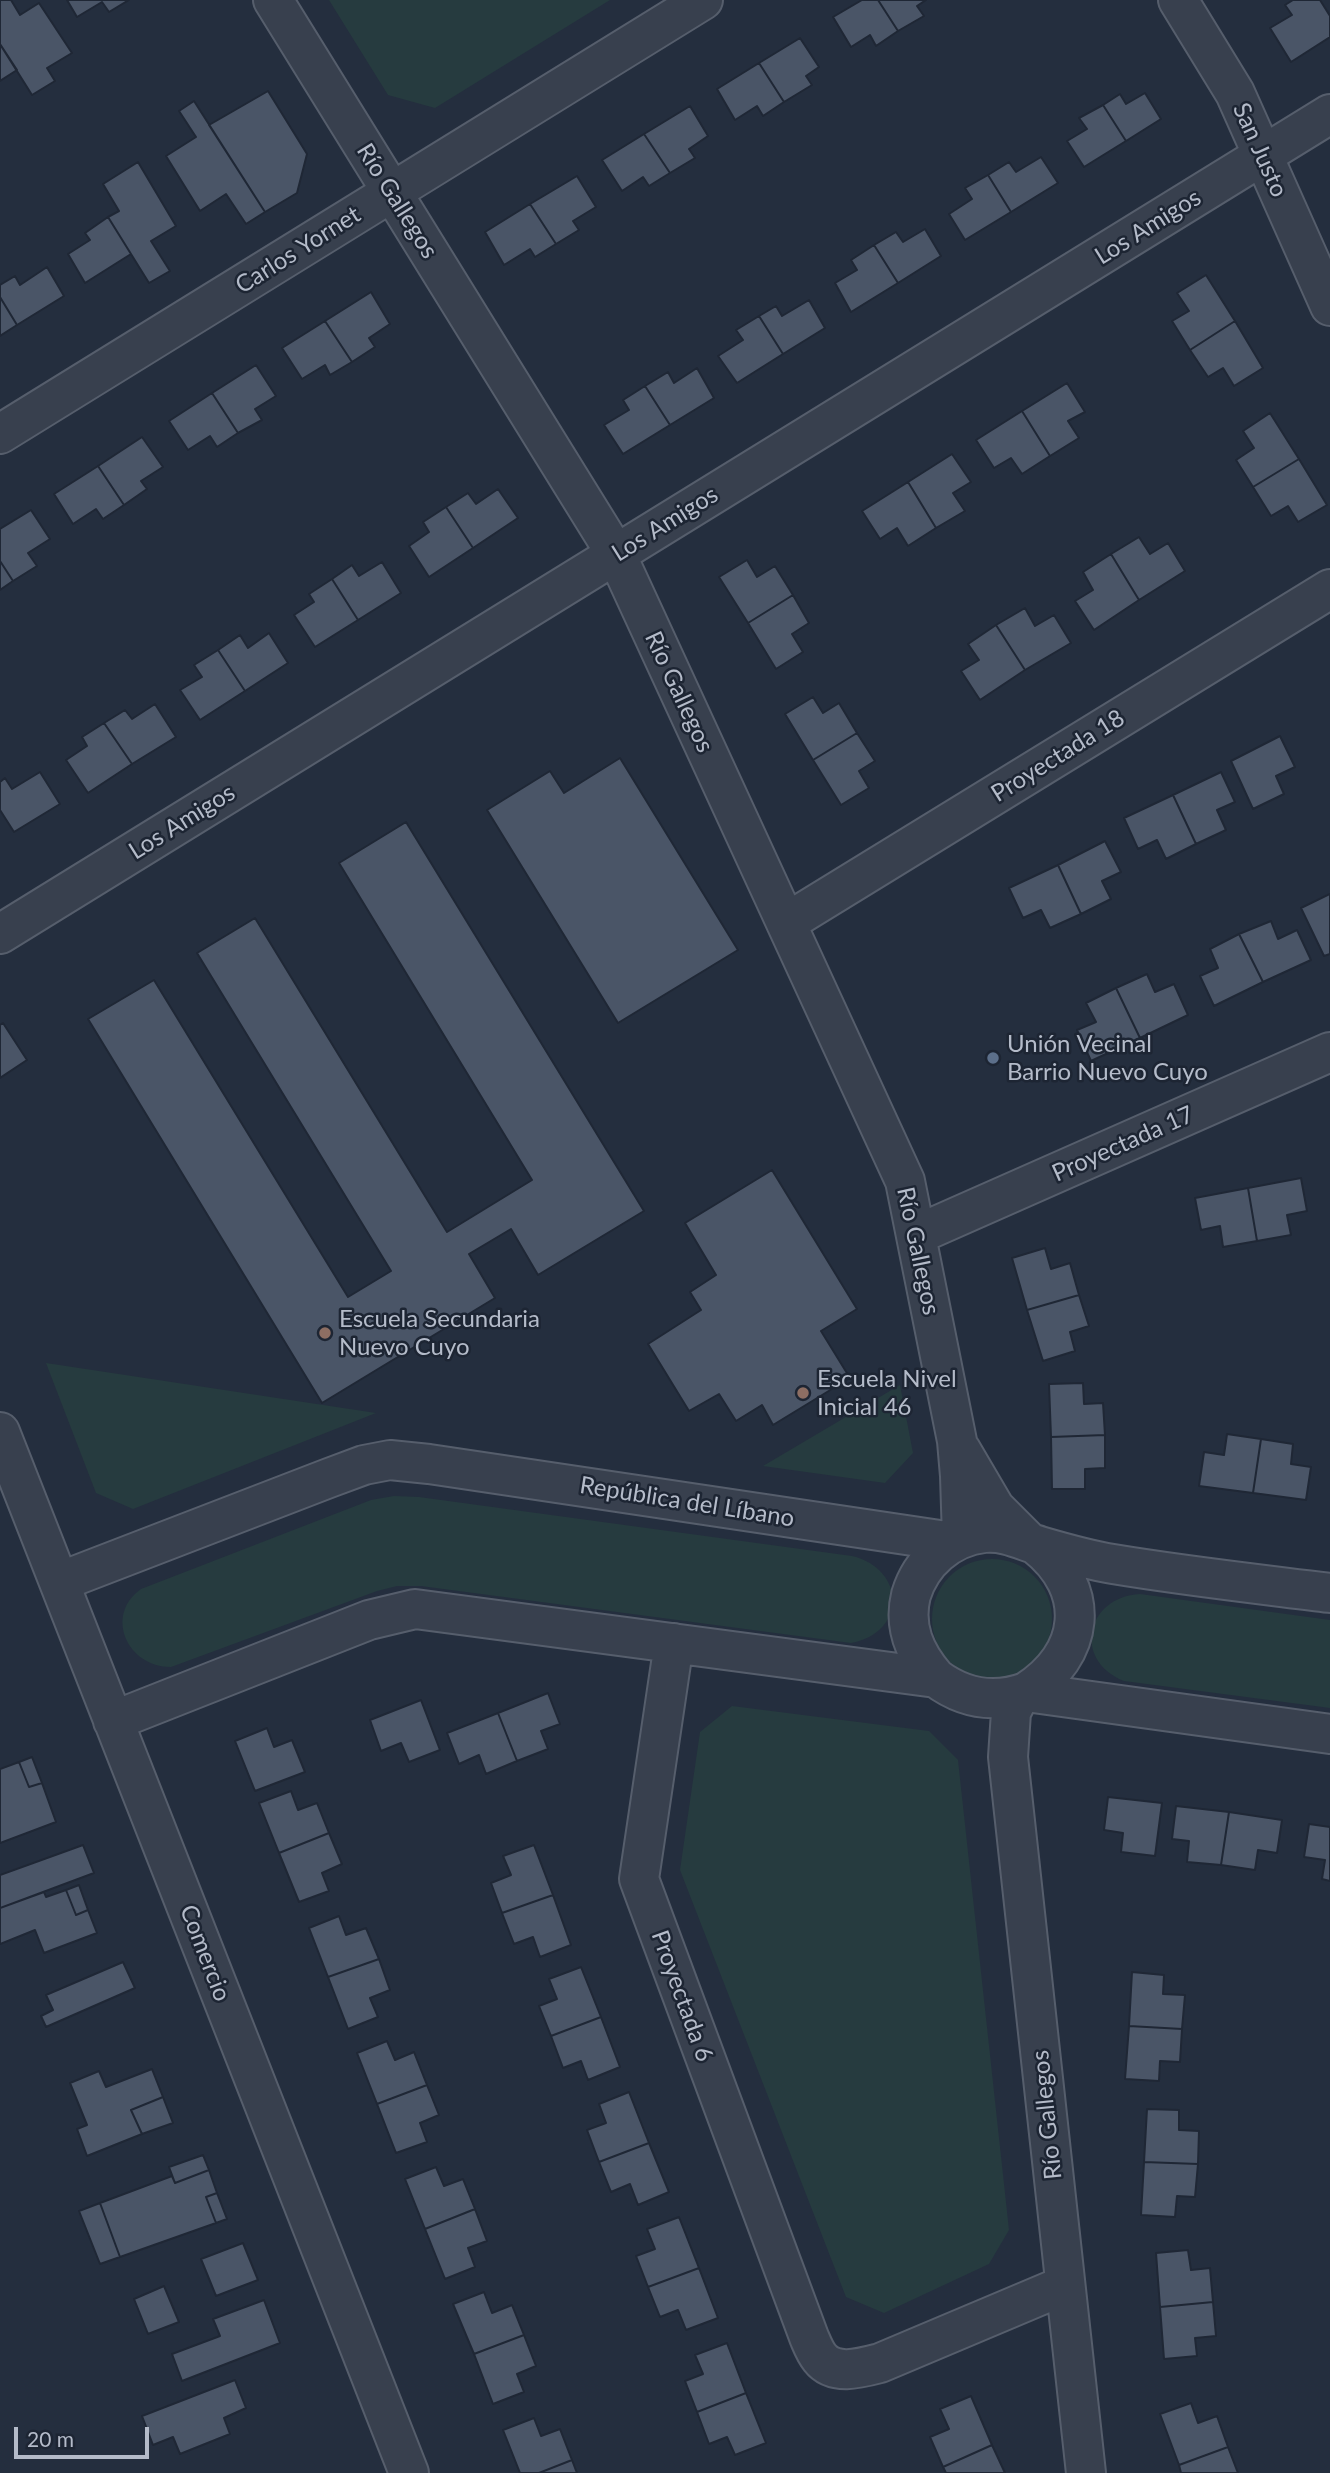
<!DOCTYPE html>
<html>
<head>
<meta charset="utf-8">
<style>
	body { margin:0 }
	#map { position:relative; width:1330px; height:2473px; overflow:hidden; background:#242e3e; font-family:Lato,sans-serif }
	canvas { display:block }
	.scale { position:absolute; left:14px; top:2427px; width:135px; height:32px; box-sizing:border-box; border:4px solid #b4bbc9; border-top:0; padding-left:9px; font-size:21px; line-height:24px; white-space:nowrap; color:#b4bbc9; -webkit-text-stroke:5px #1d2533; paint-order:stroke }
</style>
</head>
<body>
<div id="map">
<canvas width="1330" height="2473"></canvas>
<div class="scale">20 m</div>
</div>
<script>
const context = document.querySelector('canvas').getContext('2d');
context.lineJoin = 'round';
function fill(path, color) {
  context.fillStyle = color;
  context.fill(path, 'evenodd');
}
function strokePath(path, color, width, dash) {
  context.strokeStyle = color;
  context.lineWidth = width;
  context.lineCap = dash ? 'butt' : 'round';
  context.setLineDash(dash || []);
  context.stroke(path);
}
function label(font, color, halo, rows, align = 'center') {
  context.font = font + ' Lato,sans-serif';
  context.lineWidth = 5;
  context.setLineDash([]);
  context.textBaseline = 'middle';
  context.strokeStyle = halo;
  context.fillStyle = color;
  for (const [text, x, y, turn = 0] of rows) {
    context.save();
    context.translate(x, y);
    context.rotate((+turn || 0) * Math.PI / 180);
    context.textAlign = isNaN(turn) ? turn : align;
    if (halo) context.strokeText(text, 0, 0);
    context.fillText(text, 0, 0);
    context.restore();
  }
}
const green = new Path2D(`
	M329,0H610L435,108L388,95Z
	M46,1363L376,1413L133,1509L96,1493Z
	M900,1385L913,1453L885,1483L763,1466Z
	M394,1496L419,1497L852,1556C906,1569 907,1633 851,1643L421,1586H397L377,1591L171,1667C127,1667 104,1615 141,1589L371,1500Z
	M932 1619a60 60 0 1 1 120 0a60 60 0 1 1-120 0Z
	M1140,1594L1330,1620V1708L1124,1681C1072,1660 1086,1597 1140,1594Z
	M732,1706L929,1731L958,1760L1009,2230L989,2264L884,2313L846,2297L680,1870L700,1732Z`);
const building = new Path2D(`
	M0,0H11L20,15L39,3L72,53L47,68L55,81L32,95L0,44Z
	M67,0H129L109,12L102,2L77,17Z
	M862,0H878L898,31L876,46L870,35L851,47L833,17Z
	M878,0H926L917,6L924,16L898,31Z
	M1293,0H1320L1330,16V37L1291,62L1270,28L1292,15L1285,5Z
	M800,38L819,67L806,76L812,85L784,102L759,63Z
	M0,44L17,70L0,81Z
	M759,63L784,102L763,116L757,106L735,120L717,89Z
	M268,91L307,154L297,193L265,212L209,125Z
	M1145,93L1161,119L1126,141L1103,105L1120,94L1126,104Z
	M194,101L265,212L246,224L226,194L200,211L166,156L196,137L179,111Z
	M1103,105L1126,141L1084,167L1067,141L1087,129L1079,118Z
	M690,106L708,136L689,149L695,158L670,173L644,134Z
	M644,134L670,173L649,186L643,177L622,191L602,160Z
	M1041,157L1058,183L1011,212L988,175L1009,162L1016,172Z
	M138,162L176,226L151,241L170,271L149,283L108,217L119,211L103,184Z
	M988,175L1011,212L965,240L949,214L972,199L965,188Z
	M577,176L596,207L573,221L579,230L556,244L530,204Z
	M530,204L556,244L535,257L530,249L504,265L485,232Z
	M108,217L131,254L85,283L68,254L90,240L85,233Z
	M925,229L941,256L898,283L874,245L896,232L903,242Z
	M874,245L898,283L851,312L835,283L857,270L851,260Z
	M47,267L64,296L17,325L0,297V285L15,276L20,285Z
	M1206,275L1235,321L1190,350L1172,321L1189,311L1177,293Z
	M371,292L390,324L369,338L375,347L352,362L325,321Z
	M0,297L17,325L0,336Z
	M809,300L825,328L783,354L759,316L776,306L782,316Z
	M759,316L783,354L737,383L718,356L743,340L736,330Z
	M325,321L352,362L330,375L325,365L302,379L282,348Z
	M1235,321L1263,368L1234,386L1223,368L1208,377L1190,350Z
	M256,365L276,396L255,409L262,420L238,433L212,393Z
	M697,368L714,398L670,425L645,386L668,372L674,383Z
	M1067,383L1085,412L1068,421L1079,438L1050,456L1022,411Z
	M645,386L670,425L623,454L604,425L629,410L623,400Z
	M212,393L238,433L217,447L210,436L188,450L169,421Z
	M1022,411L1050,456L1022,474L1011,458L994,468L976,440Z
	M1270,413L1299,459L1253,487L1236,460L1254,448L1243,431Z
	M142,437L163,467L141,481L147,489L124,505L98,466Z
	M952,454L971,482L953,493L965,511L936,528L908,482Z
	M1299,459L1327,505L1298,522L1288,506L1271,516L1253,487Z
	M98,466L124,505L103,519L96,509L73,524L54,494Z
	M908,482L936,528L908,546L897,528L880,539L862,511Z
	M498,489L518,518L473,548L446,507L468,493L476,504Z
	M446,507L473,548L429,577L409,546L429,532L423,522Z
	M31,510L50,539L28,553L37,566L13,581L0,561V529Z
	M1139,537L1150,554L1168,543L1185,571L1139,600L1111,554Z
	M1111,554L1139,600L1094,630L1075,601L1093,590L1083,572Z
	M747,560L757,577L775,566L793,595L748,623L719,577Z
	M0,561L13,581L0,590Z
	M382,562L401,593L358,620L332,579L352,565L359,576Z
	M332,579L358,620L315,647L294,615L314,602L309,594Z
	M793,595L809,623L792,634L803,652L776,669L748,623Z
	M1025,608L1035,626L1054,615L1071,643L1025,670L996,625Z
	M996,625L1025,670L980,700L961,671L979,660L968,644Z
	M269,633L288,663L245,691L218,650L240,635L248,648Z
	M218,650L245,691L200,720L180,690L202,677L194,665Z
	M813,697L823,713L839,703L857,733L813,760L785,714Z
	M155,704L176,737L132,764L104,723L125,710L132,719Z
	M104,723L132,764L88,793L66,760L87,746L82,737Z
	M857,733L875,761L859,771L869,788L841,805L813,760Z
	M1280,736L1295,767L1276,776L1284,794L1253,809L1231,761Z
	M620,758L738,950L618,1023L487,810L550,771L564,793Z
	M40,772L60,804L14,832L0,810V782L5,778L12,789Z
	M1221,772L1235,802L1217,810L1226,830L1196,844L1173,795Z
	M1173,795L1196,844L1166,859L1157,840L1138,849L1124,818Z
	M406,822L644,1211L538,1275L511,1229L469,1254L495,1298L322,1403L88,1019L154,980L348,1297L391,1271L197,953L255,918L447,1232L532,1180L339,863Z
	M1105,841L1121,872L1102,881L1111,899L1081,914L1058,865Z
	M1058,865L1081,914L1050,928L1041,910L1023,918L1009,888Z
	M1330,894V954L1324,956L1301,908Z
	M1271,921L1278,939L1297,930L1311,960L1263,982L1239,934Z
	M1239,934L1263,982L1214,1006L1200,976L1218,968L1210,949Z
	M1147,974L1155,992L1174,984L1188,1015L1140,1038L1116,988Z
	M1116,988L1140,1038L1091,1061L1077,1030L1096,1022L1086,1003Z
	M3,1023L27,1060L0,1078V1025Z
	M772,1170L857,1309L821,1331L850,1378L773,1425L762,1405L736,1421L719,1394L689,1411L648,1344L701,1310L690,1292L716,1275L685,1223Z
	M1301,1178L1307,1211L1287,1215L1291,1235L1257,1241L1248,1188Z
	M1248,1188L1257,1241L1223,1247L1220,1226L1201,1230L1195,1198Z
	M1045,1248L1051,1269L1070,1263L1079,1295L1027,1310L1012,1258Z
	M1079,1295L1089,1326L1070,1332L1075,1351L1043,1361L1027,1310Z
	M1083,1383L1084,1404L1103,1403L1105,1435L1051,1437L1049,1384Z
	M1227,1434L1261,1439L1253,1493L1199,1486L1204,1452L1224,1455Z
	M1105,1435V1468L1085,1469V1489H1052L1051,1437Z
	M1261,1439L1293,1444L1291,1464L1311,1467L1306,1500L1253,1493Z
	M548,1693L560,1724L541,1731L548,1749L517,1761L498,1713Z
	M421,1700L440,1750L409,1762L401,1743L381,1751L370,1720Z
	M498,1713L517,1761L486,1774L479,1755L459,1764L447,1733Z
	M267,1728L274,1747L292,1740L305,1772L255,1791L235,1741Z
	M32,1757L42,1783L29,1787L19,1762Z
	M19,1762L29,1787L42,1783L56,1822L0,1843V1769Z
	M291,1791L298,1810L317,1803L329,1833L279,1853L259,1803Z
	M1108,1797L1162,1803L1155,1856L1121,1852L1123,1833L1104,1830Z
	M1176,1806L1229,1812L1221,1865L1187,1862L1189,1841L1172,1839Z
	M1229,1812L1282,1820L1277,1853L1258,1850L1255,1870L1221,1865Z
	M1309,1824L1330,1827V1881L1322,1879L1325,1860L1304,1857Z
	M329,1833L342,1864L322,1873L329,1891L299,1902L279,1853Z
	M83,1845L94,1873L0,1908V1875Z
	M534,1845L553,1895L502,1913L491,1883L511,1875L503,1856Z
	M79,1885L88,1910L76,1915L66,1890Z
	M66,1890L76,1915L88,1910L97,1933L44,1953L35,1930L0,1944V1908L44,1892L46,1897Z
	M553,1895L571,1945L540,1957L533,1937L514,1944L502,1913Z
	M339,1916L346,1935L366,1928L379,1959L328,1977L309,1928Z
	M379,1959L390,1990L370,1998L378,2017L348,2029L328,1977Z
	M123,1962L135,1988L46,2027L41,2016L53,2010L46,1995Z
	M581,1967L601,2017L551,2036L539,2006L557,1999L549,1979Z
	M1132,1972L1164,1975L1163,1994L1185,1995L1182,2029L1129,2026Z
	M601,2017L620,2067L588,2080L581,2061L563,2068L551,2036Z
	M1129,2026L1182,2029L1180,2062L1160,2061L1159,2081L1125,2079Z
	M387,2041L395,2060L414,2052L427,2085L377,2104L357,2053Z
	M152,2069L163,2097L131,2110L142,2134L87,2156L77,2129L87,2125L70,2083L99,2071L106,2087Z
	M427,2085L439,2115L420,2123L427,2142L396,2153L377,2104Z
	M629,2092L649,2143L599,2162L587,2130L606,2123L599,2104Z
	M163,2097L173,2123L142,2134L131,2110Z
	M1147,2109L1179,2110V2130L1199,2131L1198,2164L1144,2162Z
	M649,2143L669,2192L638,2205L630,2184L611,2192L599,2162Z
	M203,2155L209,2170L175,2183L169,2167Z
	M1144,2162L1198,2164L1195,2197L1177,2196L1175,2217L1141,2215Z
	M436,2167L444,2186L463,2179L475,2209L425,2229L405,2179Z
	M209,2170L217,2193L206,2197L216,2223L120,2257L100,2203L172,2176L175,2183Z
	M217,2193L227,2219L216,2223L206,2197Z
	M100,2203L120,2257L100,2264L79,2211Z
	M475,2209L487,2241L468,2248L475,2267L445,2279L425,2229Z
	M679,2217L699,2268L648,2287L636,2256L655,2249L647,2229Z
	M243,2243L258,2280L216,2296L201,2259Z
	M1188,2250L1191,2270L1210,2268L1213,2302L1160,2307L1156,2253Z
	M699,2268L718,2318L686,2330L678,2310L660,2317L648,2287Z
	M164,2286L179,2322L148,2334L134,2299Z
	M484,2292L492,2313L512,2305L524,2335L474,2354L453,2304Z
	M264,2300L280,2343L182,2381L172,2354L220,2336L213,2319Z
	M1213,2302L1216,2336L1195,2338L1197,2356L1164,2359L1160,2307Z
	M524,2335L536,2366L517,2374L524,2392L493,2404L474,2354Z
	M727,2343L746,2393L697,2412L685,2381L703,2374L695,2355Z
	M235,2380L246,2408L224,2418L230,2434L180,2454L173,2437L153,2445L142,2416Z
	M746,2393L766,2443L735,2455L727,2437L709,2444L697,2412Z
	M971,2396L992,2445L943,2467L930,2437L949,2429L940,2409Z
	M1191,2403L1198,2423L1217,2416L1228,2447L1179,2465L1160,2414Z
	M534,2418L541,2436L560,2429L572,2460L539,2473H520L503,2430Z
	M992,2445L1005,2473H946L943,2467Z
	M1228,2447L1238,2473H1181L1179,2465Z
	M572,2460L577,2473H539Z`);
const minor = new Path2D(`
	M273,0L616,554L905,1181L957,1441L960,1476L962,1538
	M1178,0L1235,93L1330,306
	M0,434L703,0
	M786,923L1330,589
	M0,934L1330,114
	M916,1235L1330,1052
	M0,1432L409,2473
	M961,1450L995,1508L1028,1541
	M59,1582L329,1478L364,1465L390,1460L429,1464L953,1542
	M674,1643L639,1879L809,2337C812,2344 815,2352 820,2358C834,2376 861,2368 880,2363L1065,2285
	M936,1678C915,1654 903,1627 911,1595C921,1562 949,1537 984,1533C1005,1531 1021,1540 1040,1546C1064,1553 1088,1560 1113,1564C1185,1576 1258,1584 1330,1593
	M1026,1692C1085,1655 1093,1590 1036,1545
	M1020,1694L1011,1712L1008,1757L1086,2473
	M113,1721L369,1620L415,1609L936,1678C963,1698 993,1704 1026,1692L1330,1734`);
const markers = [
	[993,1058,7,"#5c6f8a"],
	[325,1333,7,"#8d6e63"],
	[803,1393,7,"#8d6e63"]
];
const streetNames = [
	["San Justo",1260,150,66],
	["Río Gallegos",397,201,58],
	["Los Amigos",1148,227,-32],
	["Carlos Yornet",298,250,-32],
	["Los Amigos",665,524,-32],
	["Río Gallegos",679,692,65],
	["Proyectada 18",1058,756,-32],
	["Los Amigos",182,822,-32],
	["Proyectada 17",1123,1144,-24],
	["Río Gallegos",918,1251,78],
	["República del Líbano",687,1502,9],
	["Comercio",205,1953,69],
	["Proyectada 6",682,1996,70],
	["Río Gallegos",1047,2115,-96]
];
const poiNames = [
	["Unión Vecinal",1007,1044],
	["Barrio Nuevo Cuyo",1007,1072],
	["Escuela Secundaria",339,1319],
	["Nuevo Cuyo",339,1347],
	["Escuela Nivel",817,1379],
	["Inicial 46",817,1407]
];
fill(green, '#263b3f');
fill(building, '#4a5567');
strokePath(building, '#1f2735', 2);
strokePath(minor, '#565e6c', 42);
strokePath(minor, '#38404e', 38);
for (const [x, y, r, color] of markers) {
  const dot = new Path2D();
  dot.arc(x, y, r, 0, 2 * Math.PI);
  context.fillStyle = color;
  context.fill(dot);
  strokePath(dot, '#1d2533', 2.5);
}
label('24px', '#b4bbc9', '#1d2533', streetNames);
label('24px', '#b4bbc9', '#1d2533', poiNames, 'left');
</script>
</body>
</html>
